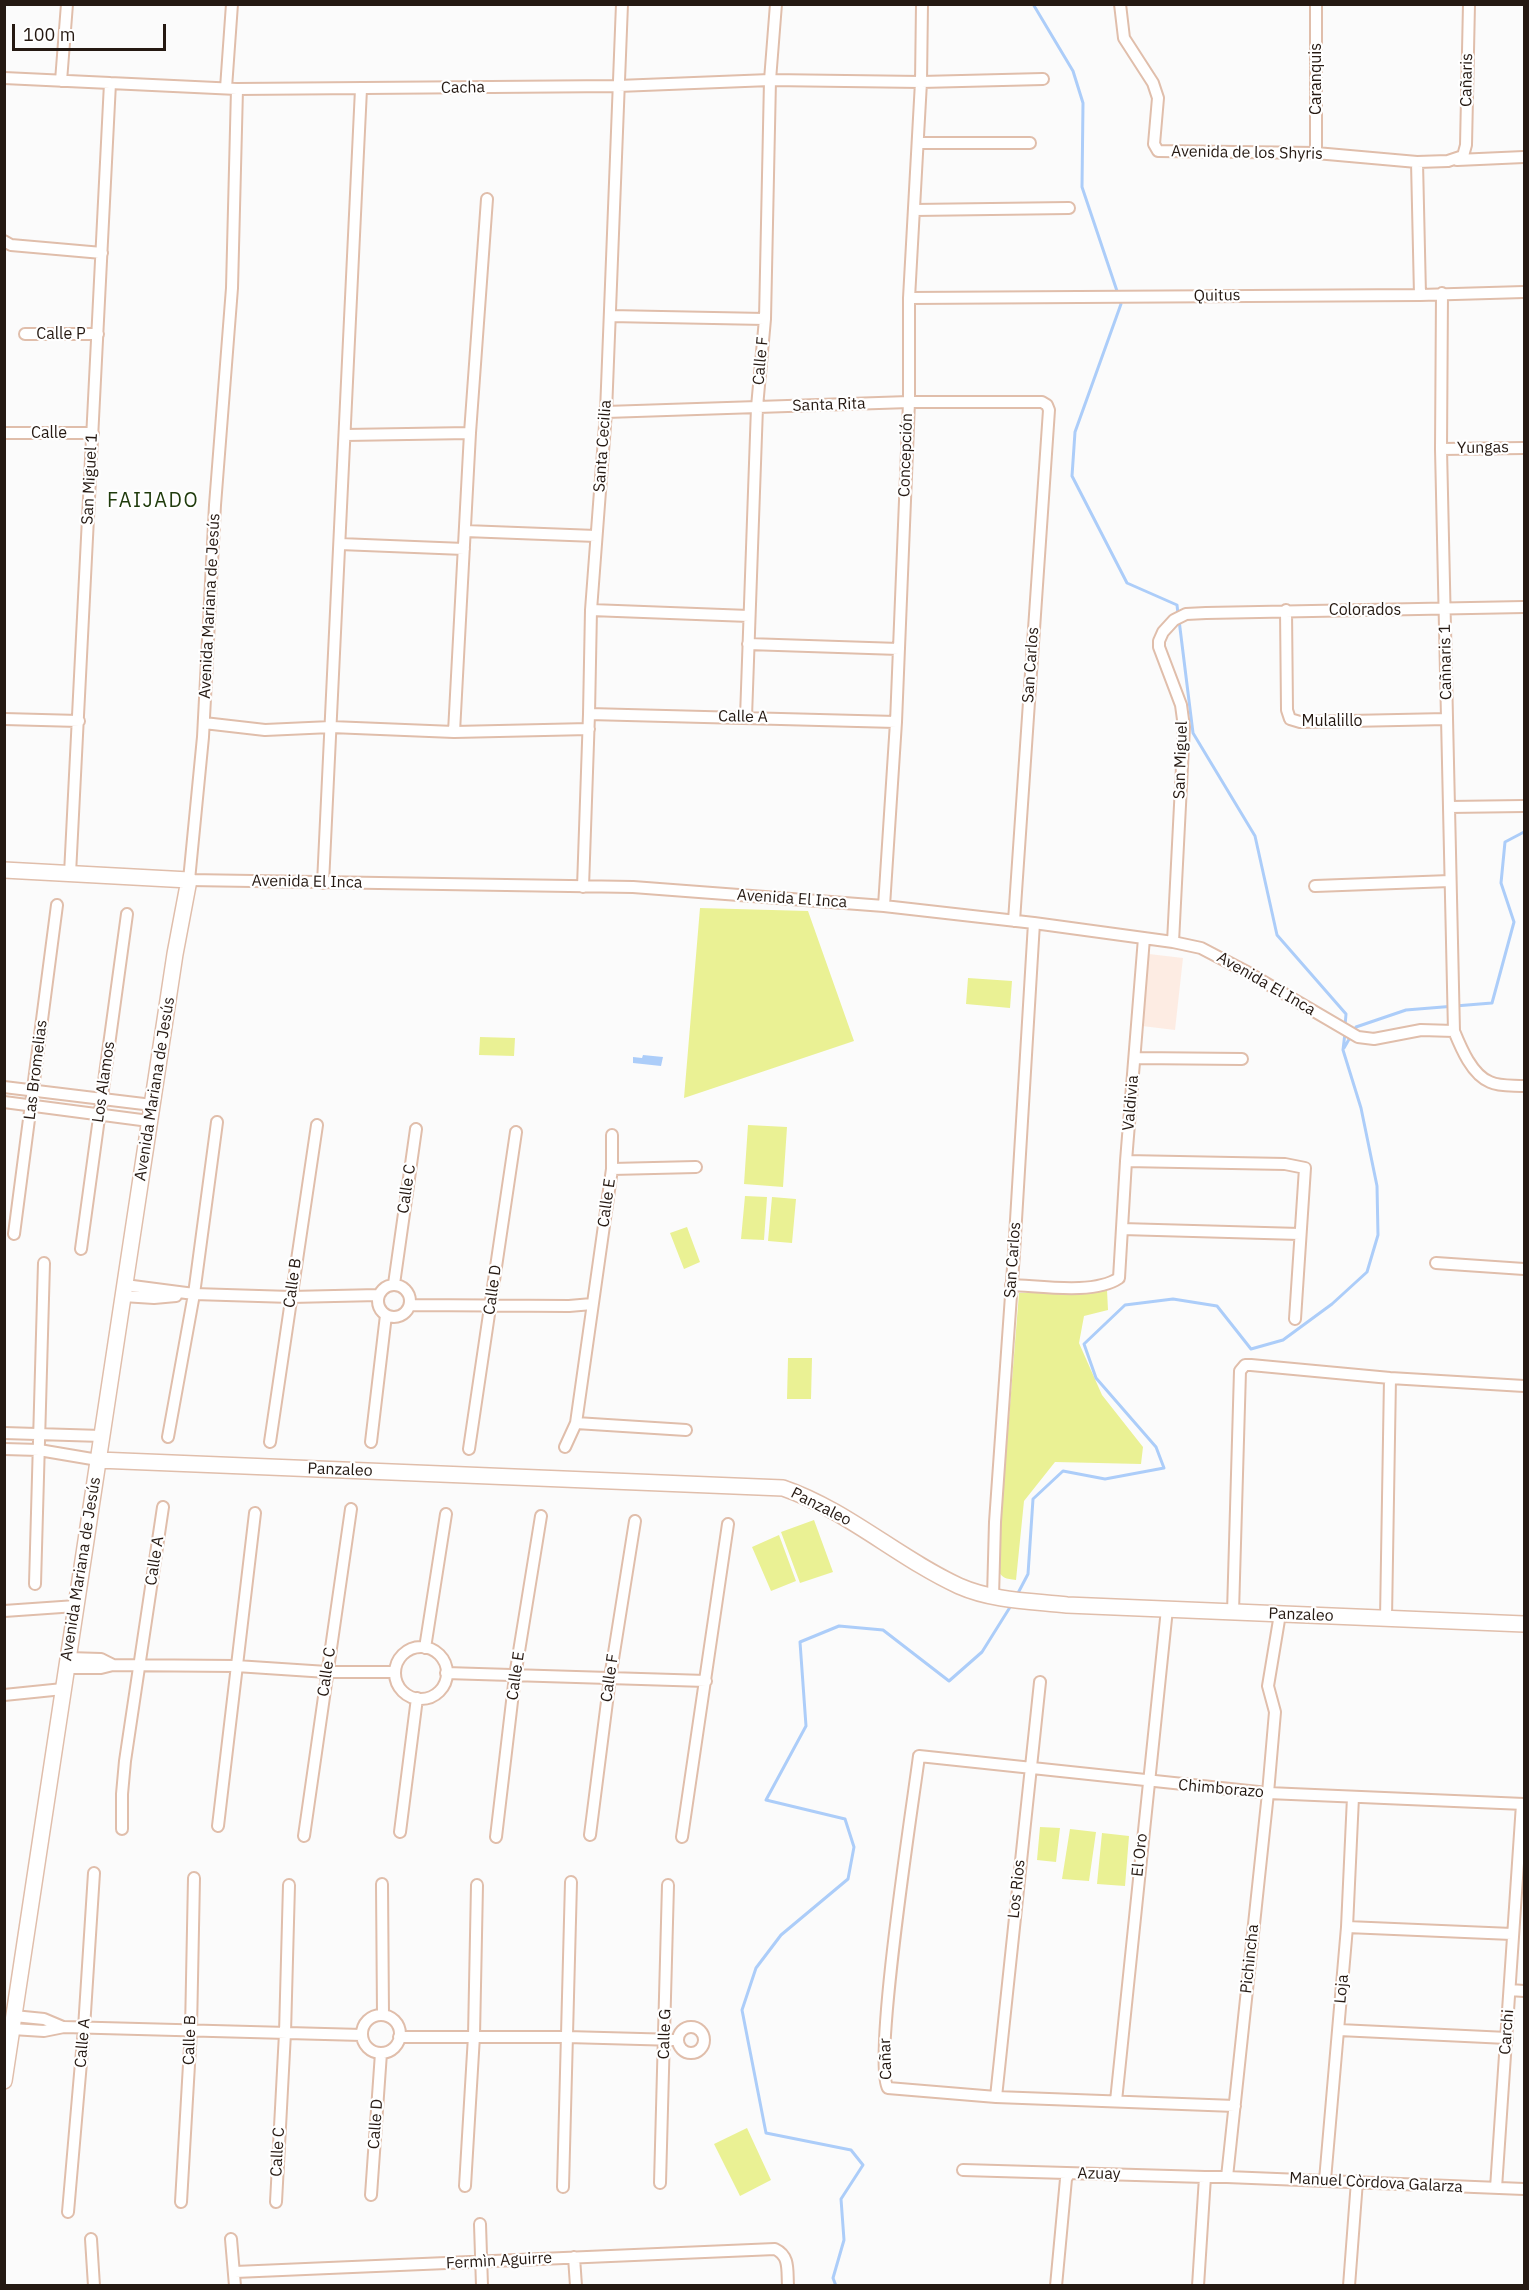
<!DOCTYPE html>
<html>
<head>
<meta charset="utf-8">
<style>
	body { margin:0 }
	#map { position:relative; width:1529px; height:2290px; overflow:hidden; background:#fbfbfb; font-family:"IBM Plex Sans",sans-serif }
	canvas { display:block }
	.frame { position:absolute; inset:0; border:6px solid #251912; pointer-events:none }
	.scale { position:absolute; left:12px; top:24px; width:154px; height:27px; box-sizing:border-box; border:3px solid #251912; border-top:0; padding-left:8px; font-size:18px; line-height:21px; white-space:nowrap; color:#251912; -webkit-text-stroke:4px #fff; paint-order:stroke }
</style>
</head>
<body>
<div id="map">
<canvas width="1529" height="2290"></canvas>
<div class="frame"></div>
<div class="scale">100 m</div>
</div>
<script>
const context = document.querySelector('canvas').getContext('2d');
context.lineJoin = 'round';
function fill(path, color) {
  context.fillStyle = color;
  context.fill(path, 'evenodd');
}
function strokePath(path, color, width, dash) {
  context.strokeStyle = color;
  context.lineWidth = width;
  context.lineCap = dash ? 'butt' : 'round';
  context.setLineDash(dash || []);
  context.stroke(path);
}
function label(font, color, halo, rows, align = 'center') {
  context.font = font + ' "IBM Plex Sans",sans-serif';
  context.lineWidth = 4.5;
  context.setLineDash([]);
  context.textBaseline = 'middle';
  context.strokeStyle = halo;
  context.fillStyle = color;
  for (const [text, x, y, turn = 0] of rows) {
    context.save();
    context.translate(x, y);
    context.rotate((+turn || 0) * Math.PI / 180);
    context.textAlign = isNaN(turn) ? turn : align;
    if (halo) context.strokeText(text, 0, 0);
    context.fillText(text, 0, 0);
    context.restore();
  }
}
const built = new Path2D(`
	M1149,954L1183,958L1175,1030L1142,1026Z`);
const green = new Path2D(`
	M700,908L808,911L854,1041L684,1098Z
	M968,978L1012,981L1010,1008L966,1004Z
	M480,1037L515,1038L514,1056L479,1055Z
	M748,1125L787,1127L783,1187L744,1184Z
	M745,1196L767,1197L764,1240L741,1239Z
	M772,1197L796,1199L792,1243L768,1241Z
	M687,1227L700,1262L684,1269L670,1233Z
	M1107,1290L1108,1310L1084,1316L1079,1343L1102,1395L1143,1447L1141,1464L1055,1462L1024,1501L1016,1580C1006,1579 1001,1578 997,1568L1019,1293Z
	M788,1358H812L811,1399H787Z
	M814,1520L833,1572L800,1583L781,1532Z
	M779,1535L796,1581L771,1591L752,1547Z
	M1040,1827L1060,1828L1056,1862L1037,1860Z
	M1070,1829L1096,1832L1089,1881L1062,1879Z
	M1102,1833L1129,1836L1125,1886L1097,1884Z
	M747,2128L771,2180L740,2196L714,2144Z`);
const water = new Path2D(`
	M643,1055L663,1057L661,1066L633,1063V1057L642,1058Z`);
const stream = new Path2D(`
	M1033,4L1073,71L1083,103L1082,187L1118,294
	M1120,300L1121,304L1075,432L1072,476L1127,583L1177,605L1178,614
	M1179,620L1193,733L1255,836L1277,935L1346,1014L1345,1026
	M1344,1048L1356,1027L1406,1010L1492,1003L1514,922L1501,883L1505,842L1524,832
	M1017,1595L1028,1574L1033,1499L1063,1471L1105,1479L1164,1468L1156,1447L1096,1378L1084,1344L1125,1305L1173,1299L1217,1306L1251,1349L1283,1340L1332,1304L1367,1272L1378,1235L1377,1186L1361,1108L1343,1050L1345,1033
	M836,2286L833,2278L844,2240L841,2199L863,2165L851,2150L766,2133L742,2010L756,1968L781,1935L848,1879L854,1847L845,1819L766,1800L806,1726L800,1642L839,1626L883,1630L949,1681L982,1652L1012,1604`);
const street = new Path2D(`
	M1120,4L1124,38L1153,83L1158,98L1154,144L1158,151L1316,153L1417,162L1448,161L1463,156L1466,145L1469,4
	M4,78L237,89L618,86L770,80L921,82L1043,79
	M61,81L67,4
	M226,88L232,4
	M237,89L232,288L215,505L203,737L189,880L633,887L884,906L1034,923L1173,942L1201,948L1247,972L1358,1037L1374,1039L1421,1030L1454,1031C1461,1048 1472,1075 1490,1082C1500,1087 1514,1085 1524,1086
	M918,143H1030
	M1316,153V4
	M1457,160L1524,157
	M1417,162L1420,295
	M914,210L1069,208
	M4,241L11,245L102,253
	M1442,293L1441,449L1454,1031
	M909,298L1420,295L1524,292
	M610,316L765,319
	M25,334H98
	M606,412L909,402H1042L1047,405L1049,410L1014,921
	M4,433H93
	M345,435L470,433
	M1441,449L1524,448
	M465,531L596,536
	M340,544L464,549
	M591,610L749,616
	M1286,610L1287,710L1290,719L1300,722L1447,719
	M748,644L899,649
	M589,714L896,722
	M746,717L757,407L765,319L770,80L776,4
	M4,719L79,721
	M204,723L265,730L331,727L454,732L470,433L487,199
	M454,732L589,729
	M1449,807L1524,806
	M70,874L110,83
	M323,883L361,89
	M1315,886L1450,881
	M583,887L589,714L591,610L606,412L622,4
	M884,906L896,722L909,402V298L921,82L922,4
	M1173,942L1184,727L1181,705L1159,647V641L1163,632L1174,620L1186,614L1206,613L1524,607
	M1135,1058L1242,1059
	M4,1087L152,1105
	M4,1102L149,1121
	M1126,1161L1285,1164L1305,1168L1295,1319
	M612,1169L696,1167
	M1122,1229L1300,1234
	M14,1234L57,905
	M81,1249L127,914
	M1436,1263L1524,1269
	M394,1284L416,1129
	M378 1301a16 16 0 1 1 32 0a16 16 0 1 1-32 0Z
	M125,1285L194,1294L291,1297L378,1295
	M1011,1285C1041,1286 1094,1295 1119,1278L1126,1161L1144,938
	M123,1296L154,1298L176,1296
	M410,1305L569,1306L592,1304
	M576,1423L686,1430
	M4,1433L102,1436
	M168,1437L194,1294L217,1122
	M270,1442L317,1125
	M371,1442L386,1315
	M565,1447L576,1423L612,1169V1135
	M4,1449L39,1450L98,1460
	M469,1449L516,1132
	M35,1584L44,1263
	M993,1597L995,1522L1014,1253L1034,923
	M4,1611L76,1606
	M1233,1612L1240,1371L1245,1365H1251L1390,1378L1524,1386
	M1386,1618L1390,1378
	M395 1673a26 26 0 1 1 52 0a26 26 0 1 1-52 0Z
	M425,1648L446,1514
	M68,1658L101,1659L113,1665
	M66,1668H101L113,1665L236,1666L327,1672H395
	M446,1673L706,1681
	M4,1695L63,1689
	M218,1826L255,1513
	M122,1829V1794L125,1761L163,1507
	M400,1832L417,1698
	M590,1835L610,1678L635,1521
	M304,1836L351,1509
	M496,1837L515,1676L541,1516
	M682,1837L728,1524
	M382,1884L383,2015
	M1347,1927L1512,1934
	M1510,1990L1524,1991
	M362 2034a19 19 0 1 1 38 0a19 19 0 1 1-38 0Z
	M14,2016L44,2019L63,2027
	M678 2040a13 13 0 1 1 26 0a13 13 0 1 1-26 0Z
	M12,2029L44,2031L64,2027L362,2035
	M1339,2030L1507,2038
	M399,2037H567L677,2040
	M996,2097L1040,1682
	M1116,2101L1167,1609
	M1235,2106L996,2097L888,2088C872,2064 913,1803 919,1756L1268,1793L1524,1804
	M963,2170L1205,2177
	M1227,2177L1524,2189
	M1325,2180L1347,1927L1353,1797
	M660,2183L668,1885
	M465,2186L474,2036L477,1885
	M563,2187L571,1882
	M1496,2188L1522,1804
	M371,2195L381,2053
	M181,2202L191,2030L194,1878
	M276,2202L285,2033L289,1885
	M68,2212L84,2028L94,1873
	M480,2224L482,2286
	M91,2239L94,2286
	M231,2239L235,2286
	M574,2257L576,2286
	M235,2272L775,2249C790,2256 787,2270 788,2286
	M1056,2286L1066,2179L1069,2174
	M1198,2286L1205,2177H1227L1268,1793L1275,1712L1268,1686L1280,1614
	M1349,2286L1357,2181`);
const secondary = new Path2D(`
	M4,870L189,880L175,954L4,2081
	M98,1460L783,1488C847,1510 898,1558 959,1586C993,1601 1031,1601 1067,1605L1524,1624`);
const streetNames = [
	["Caranquis",1316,79,-90],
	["Cañaris",1467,80,-89],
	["Cacha",463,88,-1],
	["Avenida de los Shyris",1247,153,1],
	["Quitus",1217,296,-1],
	["Calle P",61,334],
	["Calle F",761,361,-85],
	["Santa Rita",829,405,-2],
	["Calle",49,433],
	["Santa Cecilia",603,446,-86],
	["Yungas",1483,448,-1],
	["Concepción",906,455,-88],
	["San Miguel 1",90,479,-87],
	["Avenida Mariana de Jesús",210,606,-87],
	["Colorados",1365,610],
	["Cañnaris 1",1446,662,-91],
	["San Carlos",1031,665,-86],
	["Calle A",743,717,1],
	["Mulalillo",1332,721],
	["San Miguel",1181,760,-88],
	["Avenida El Inca",307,882,1],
	["Avenida El Inca",792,899,4],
	["Avenida El Inca",1266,984,30],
	["Las Bromelias",36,1070,-83],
	["Los Alamos",104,1082,-82],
	["Avenida Mariana de Jesús",155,1089,-81],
	["Valdivia",1131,1103,-85],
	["Calle C",407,1189,-82],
	["Calle E",607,1203,-82],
	["San Carlos",1013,1260,-86],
	["Calle B",293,1283,-82],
	["Calle D",493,1290,-82],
	["Panzaleo",340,1470,2],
	["Panzaleo",821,1507,27],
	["Calle A",155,1561,-81],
	["Avenida Mariana de Jesús",81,1569,-81],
	["Panzaleo",1301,1615,2],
	["Calle C",327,1672,-82],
	["Calle E",516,1676,-82],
	["Calle F",610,1678,-82],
	["Chimborazo",1221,1789,5],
	["El Oro",1140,1855,-84],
	["Los Rios",1017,1889,-84],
	["Pichincha",1250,1959,-84],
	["Loja",1342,1989,-85],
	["Carchi",1507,2032,-86],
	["Calle G",665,2034,-88],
	["Calle B",190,2040,-88],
	["Calle A",83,2043,-85],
	["Cañar",886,2059,-92],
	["Calle D",376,2124,-86],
	["Calle C",278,2152,-87],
	["Azuay",1099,2174,1],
	["Manuel Còrdova Galarza",1376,2183,3],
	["Fermìn Aguirre",499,2261,-3]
];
const quarterNames = [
	["FAIJADO",153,501]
];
fill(built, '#fdece3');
fill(green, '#eaf194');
fill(water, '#accdf9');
strokePath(stream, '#accdf9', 3);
strokePath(street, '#e0beab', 14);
strokePath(secondary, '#e0beab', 18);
strokePath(street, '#fff', 10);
strokePath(secondary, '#fff', 15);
label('16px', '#251912', '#fff', streetNames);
context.letterSpacing = '1.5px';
label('20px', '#203c0d', '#fff', quarterNames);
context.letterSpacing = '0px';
</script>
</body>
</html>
